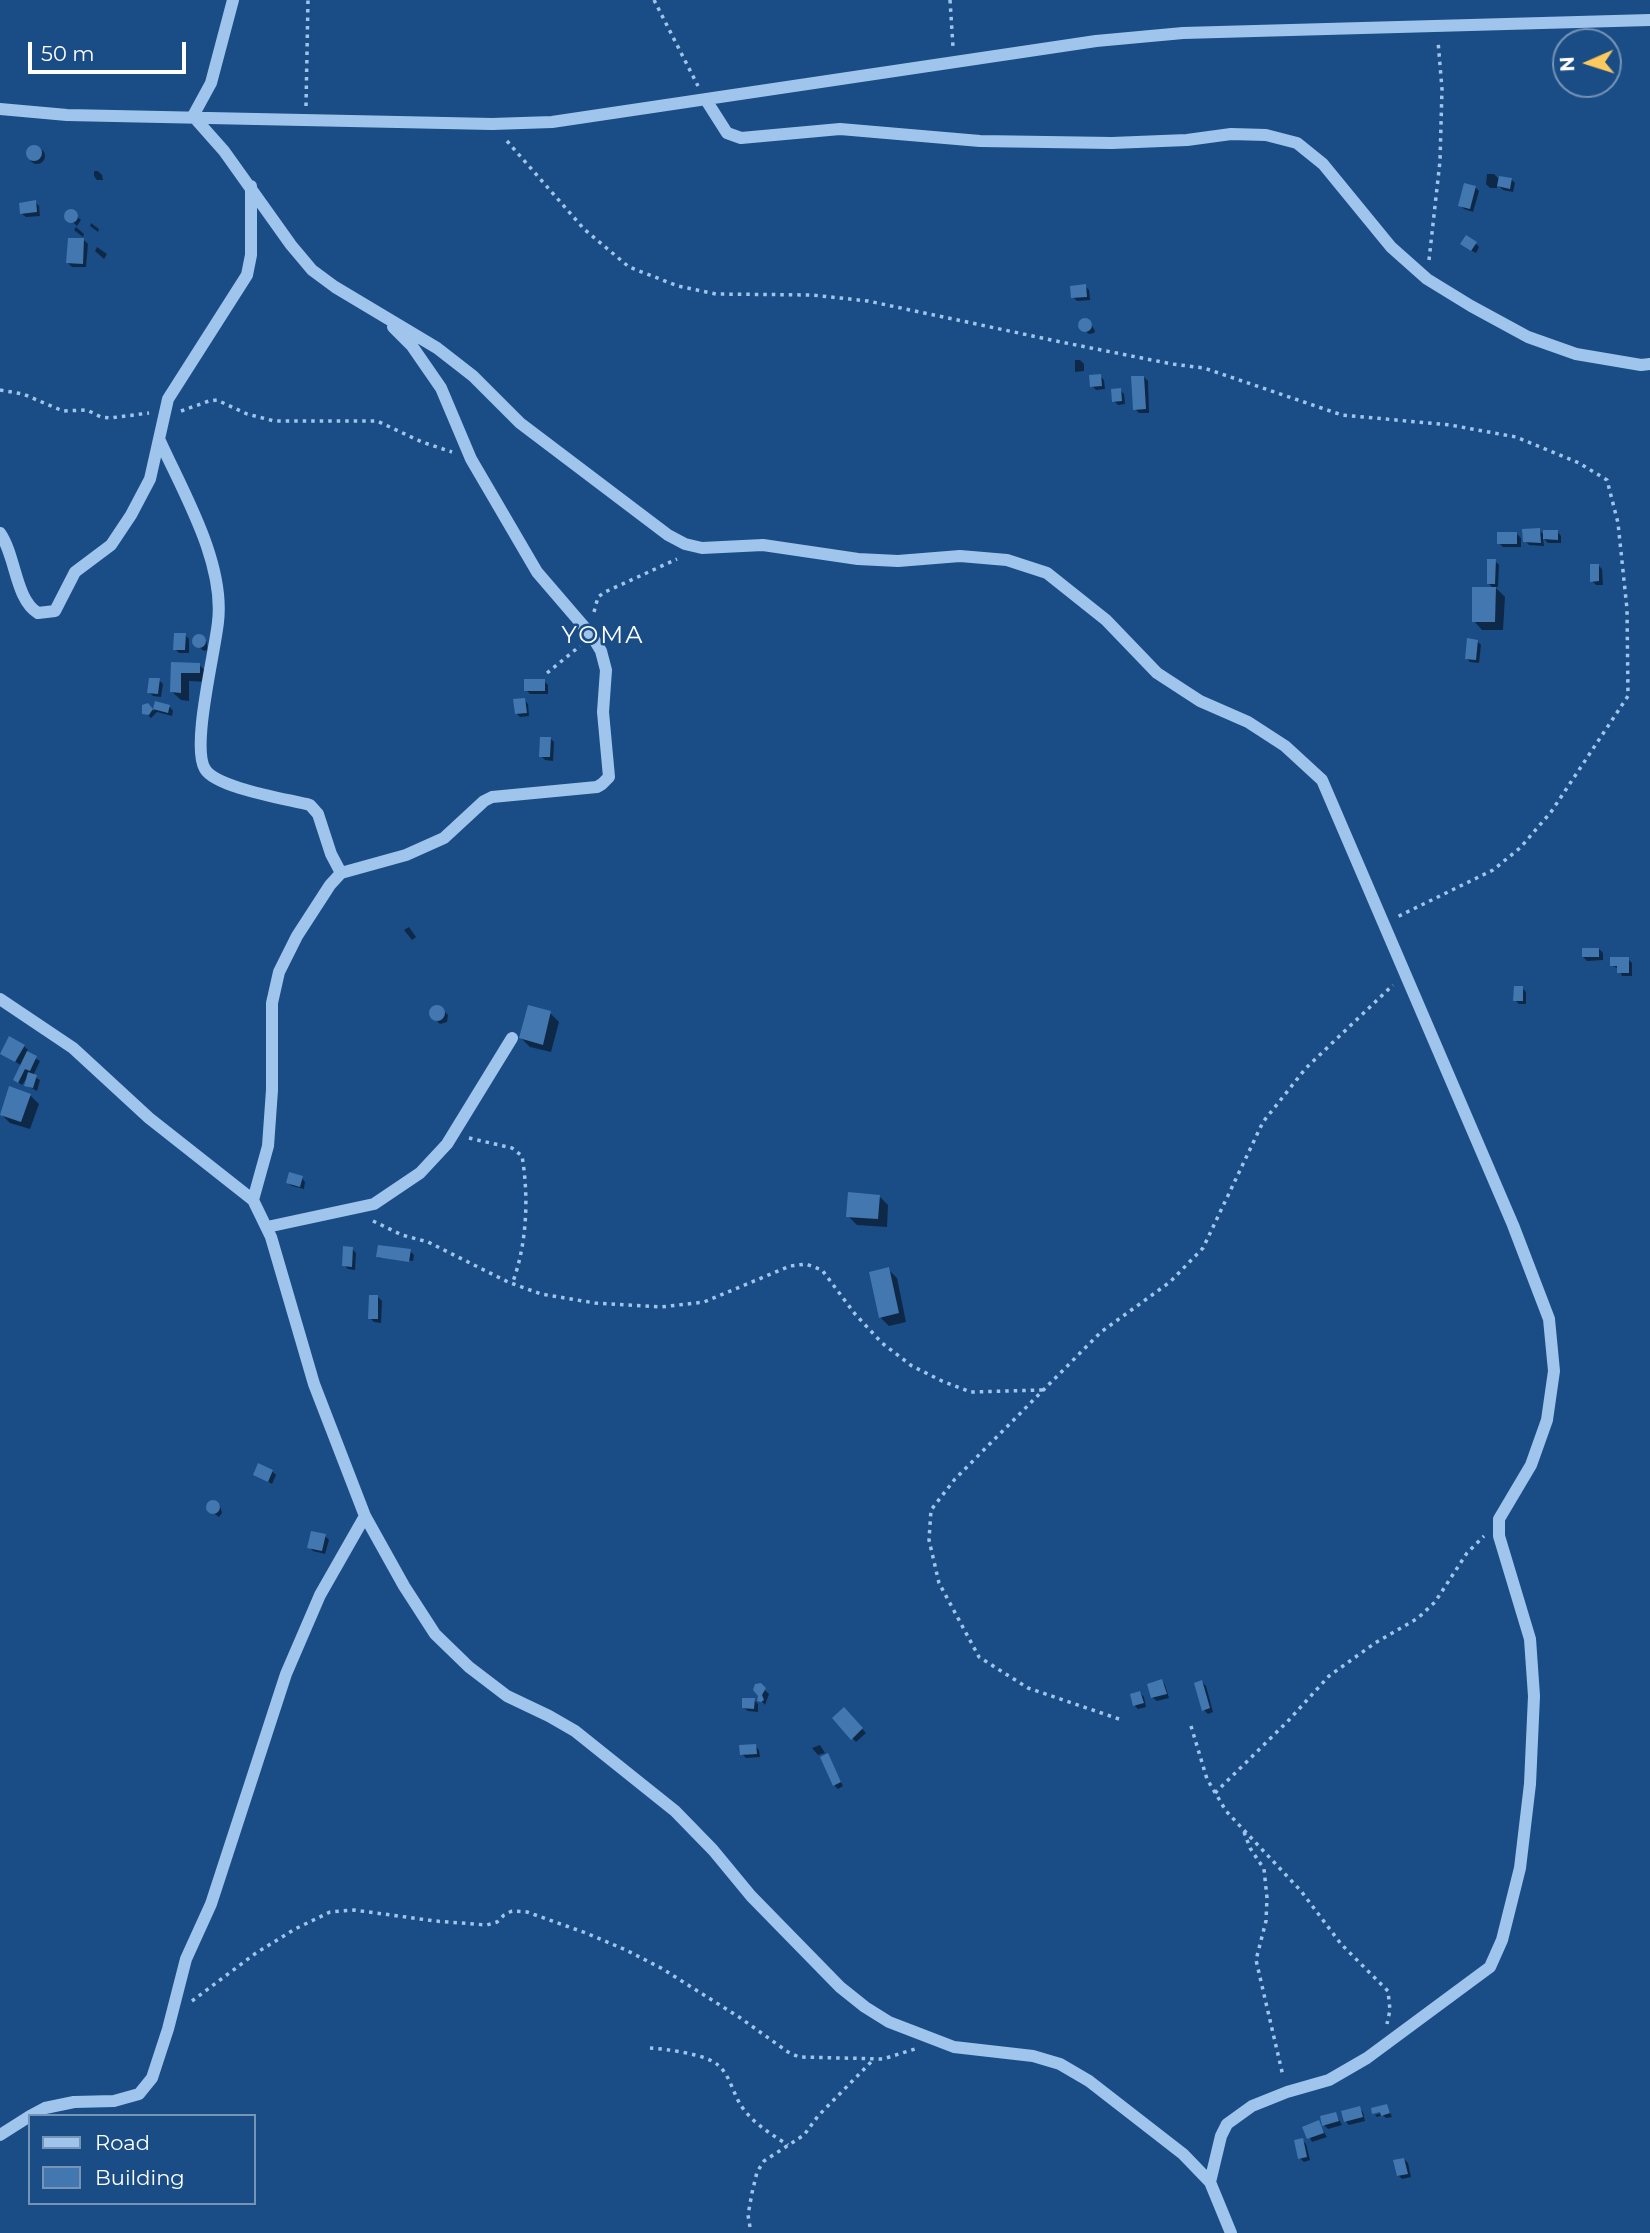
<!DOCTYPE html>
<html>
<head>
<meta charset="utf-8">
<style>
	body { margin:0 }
	#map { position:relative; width:1650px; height:2233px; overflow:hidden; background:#1a4d86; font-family:Montserrat,sans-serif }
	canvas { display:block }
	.legend { position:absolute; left:28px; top:2114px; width:228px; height:91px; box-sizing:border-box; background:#1a4d86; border:2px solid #7694b6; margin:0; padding:9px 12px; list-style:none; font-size:21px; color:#fff }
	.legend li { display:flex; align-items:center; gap:14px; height:35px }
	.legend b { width:35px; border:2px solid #7694b6 }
	.north { position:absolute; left:1552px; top:28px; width:70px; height:70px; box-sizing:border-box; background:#1a4d86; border:2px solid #7694b6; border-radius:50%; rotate:267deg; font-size:19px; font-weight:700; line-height:28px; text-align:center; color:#fff }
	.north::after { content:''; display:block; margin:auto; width:24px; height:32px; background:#fec95c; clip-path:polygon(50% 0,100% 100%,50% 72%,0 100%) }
	.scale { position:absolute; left:28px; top:42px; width:158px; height:32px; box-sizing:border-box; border:4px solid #fff; border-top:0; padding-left:9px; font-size:21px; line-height:24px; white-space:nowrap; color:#fff; -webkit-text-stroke:5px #1a4d86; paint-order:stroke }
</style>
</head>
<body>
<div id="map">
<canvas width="1650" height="2233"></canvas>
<ul class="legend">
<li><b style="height:9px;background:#a0c5ec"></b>Road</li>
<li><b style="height:19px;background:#4277af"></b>Building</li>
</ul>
<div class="north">N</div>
<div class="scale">50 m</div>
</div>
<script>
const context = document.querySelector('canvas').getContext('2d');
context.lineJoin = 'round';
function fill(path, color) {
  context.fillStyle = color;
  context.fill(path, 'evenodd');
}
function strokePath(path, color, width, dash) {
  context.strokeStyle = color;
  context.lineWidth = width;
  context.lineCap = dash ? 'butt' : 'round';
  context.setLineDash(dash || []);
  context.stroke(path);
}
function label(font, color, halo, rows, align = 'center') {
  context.font = font + ' Montserrat,sans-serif';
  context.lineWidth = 5;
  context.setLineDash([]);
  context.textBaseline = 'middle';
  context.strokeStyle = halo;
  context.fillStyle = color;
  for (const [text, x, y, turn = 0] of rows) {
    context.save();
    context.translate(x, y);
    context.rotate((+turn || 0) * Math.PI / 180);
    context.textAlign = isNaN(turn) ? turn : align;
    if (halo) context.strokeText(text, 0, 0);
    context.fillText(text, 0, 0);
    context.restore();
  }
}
const shadow = new Path2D(`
	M29 156a8 8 0 1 1 16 0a8 8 0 1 1-16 0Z
	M94,171H98L102,175L103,180H97L94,176Z
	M1487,174H1494L1500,180L1511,179L1515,183L1513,192L1503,190L1497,184V188H1490L1486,184Z
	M1475,187L1479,191L1473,212L1464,209L1460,205Z
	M35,202L39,206L40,216L26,217L22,214Z
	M70,211L81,220L77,226L66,216Z
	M91,223L99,229L98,232L90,226Z
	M76,227L84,234L83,237L74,230Z
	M84,240L88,244L86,267H72L68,263Z
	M1476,244L1479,247L1476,253L1466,248Z
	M97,247L107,254L104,259L95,251Z
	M1085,286L1089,290L1090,300L1077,301L1073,297Z
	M1082,320H1087L1091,324L1095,331L1094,333L1089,334L1081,328Z
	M1075,360H1080L1084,364V371L1075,372Z
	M1100,376L1104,380L1105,389L1096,390L1092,386Z
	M1144,377L1148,381L1149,413H1139L1135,409Z
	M1120,390L1124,394L1125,404L1118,405L1114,401Z
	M1539,530L1544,535L1558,532L1561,536V543H1548L1543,538L1544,546L1529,545L1525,541Z
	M1517,534L1521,538V547H1503L1499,543Z
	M1495,561L1499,565L1498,587H1495L1505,597L1503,630H1482L1474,621L1493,588L1488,583Z
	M1598,565L1602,569L1603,585H1596L1592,581Z
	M185,635L189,639V653H179L175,649Z
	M200,636L207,642V650L204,651L195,644L194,641Z
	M1477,641L1481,645L1479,663L1470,662L1466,658Z
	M173,664L199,665L208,673V682L189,681V701L181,700L172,692Z
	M159,680L163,684L161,697L153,696L149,692Z
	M544,681L548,685V694H530L526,690Z
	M524,700L528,704L529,716L520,717L516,713Z
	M156,703L170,707L173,711L172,716L157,712L151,718L143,710L149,706L154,711Z
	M550,738L554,742L553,761L545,760L541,756Z
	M409,927L416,937L412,940L404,930Z
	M1599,949L1603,953V960L1587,961L1583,957Z
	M1628,959L1632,963V976H1622L1619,969L1611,965Z
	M1522,988L1526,992V1004H1519L1515,1000Z
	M434,1008H440L445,1012L448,1015L447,1022L440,1024L431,1015Z
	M550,1013L559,1022L551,1052L530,1047L521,1038Z
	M24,1046L28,1050L26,1053L40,1061L33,1076L40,1080L37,1091L26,1085L27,1078L22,1085L15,1080L22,1066L1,1053Z
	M30,1095L39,1104L30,1129L10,1123L1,1114Z
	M302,1178L305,1182L304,1189L292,1186L288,1183Z
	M879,1196L888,1205L887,1227L857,1225L848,1216Z
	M379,1247L410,1251L414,1255L413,1261L380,1256V1259L378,1257Z
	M352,1249L356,1253L355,1270L348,1269L344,1265Z
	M888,1269L897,1278L906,1322L889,1326L880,1317Z
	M378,1297L382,1301L381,1323L374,1322L370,1318Z
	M272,1471L276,1475L272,1484L255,1474Z
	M210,1502H216L220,1506L222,1513L219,1517L209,1510Z
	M325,1536L329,1540L325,1554L313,1551L309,1547Z
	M1162,1681L1165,1685L1169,1698L1157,1701L1153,1698L1149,1685Z
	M1202,1682L1206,1686L1213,1712L1208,1714L1204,1710Z
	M759,1685L769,1694L765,1705L759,1698Z
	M1140,1693L1144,1697L1146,1707L1138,1709L1135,1706Z
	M754,1700L758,1704V1712L748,1711L744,1708Z
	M844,1709L866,1733L856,1742L834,1718Z
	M820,1745L825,1753L818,1755L812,1748Z
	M755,1746L759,1750L760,1757L746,1758L742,1754Z
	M827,1755L843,1786L838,1789L834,1785Z
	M1387,2106L1392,2117L1386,2118L1383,2115L1377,2117L1375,2115L1385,2112Z
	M1359,2108L1363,2112L1365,2121L1349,2125L1346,2122Z
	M1336,2114L1342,2125L1328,2129L1324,2125Z
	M1318,2122L1327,2137L1312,2142L1305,2128Z
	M1302,2140L1306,2144L1310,2160L1304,2162L1300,2158Z
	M1404,2159L1408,2163L1411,2177L1402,2179L1398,2175Z`);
const building = new Path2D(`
	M26 153a8 8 0 1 1 16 0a8 8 0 1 1-16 0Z
	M1499,176L1512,178L1510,189L1497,186Z
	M1464,183L1476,186L1470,209L1458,206Z
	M36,200L37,212L20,214L19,203Z
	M64 216a7 7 0 1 1 14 0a7 7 0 1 1-14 0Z
	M1466,235L1477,242L1471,251L1460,244Z
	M68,238H84L83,264L66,263Z
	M1086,284L1087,297L1071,298L1070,286Z
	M1078 325a7 7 0 1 1 14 0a7 7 0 1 1-14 0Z
	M1101,374L1102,386L1090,387L1089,375Z
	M1131,376H1144L1146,409L1133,410Z
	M1121,388L1122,401L1112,402L1111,389Z
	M1540,528L1541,543L1523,542L1522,529Z
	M1543,530H1558V540L1543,539Z
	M1497,532H1517V544H1497Z
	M1487,559H1496L1495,584H1487Z
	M1590,564H1599V581L1590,582Z
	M1472,587H1496L1495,622H1472Z
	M174,633H186L185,650H173Z
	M192 641a7 7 0 1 1 14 0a7 7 0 1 1-14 0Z
	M1467,638L1478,640L1476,660L1465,659Z
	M171,662L200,663V673H181V693L170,692Z
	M149,678H160L158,694L147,693Z
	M524,679H545V691H524Z
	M525,698L527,713L515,714L513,699Z
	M155,701L170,705L168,713L153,709L149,715L142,714V705L148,703L153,709Z
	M540,737H551L550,757H539Z
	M1582,948H1599V957H1582Z
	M1610,957H1629V973H1617V966H1610Z
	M1514,986H1523V1001H1513Z
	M429 1013a8 8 0 1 1 16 0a8 8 0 1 1-16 0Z
	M528,1005L551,1011L543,1045L519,1038Z
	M9,1036L25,1045L15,1062L0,1054Z
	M27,1051L37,1056L30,1071L25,1069L18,1083L13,1080Z
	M28,1072L37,1075L33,1088L24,1086Z
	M9,1086L31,1094L21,1122L0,1115Z
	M289,1172L303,1176L300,1187L286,1183Z
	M848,1192L880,1195L878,1219L846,1217Z
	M378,1245L411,1249L409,1262L376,1257Z
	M343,1246L353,1247L352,1267L342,1266Z
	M889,1267L899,1313L879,1318L869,1272Z
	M369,1295H378V1319H368Z
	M258,1463L273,1470L268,1482L253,1475Z
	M206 1507a7 7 0 1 1 14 0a7 7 0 1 1-14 0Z
	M311,1531L326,1534L322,1551L307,1548Z
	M1162,1679L1167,1694L1151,1698L1147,1684Z
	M1202,1680L1210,1708L1202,1711L1194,1683Z
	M761,1683L766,1688L762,1695L764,1700L761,1702L757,1701L758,1696L753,1690L755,1684Z
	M1140,1691L1144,1703L1133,1706L1130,1694Z
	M742,1698H755L754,1709L742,1708Z
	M844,1707L863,1728L851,1740L832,1718Z
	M756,1744L757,1754L740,1755L739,1745Z
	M828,1753L841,1782L833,1786L820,1757Z
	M1387,2104L1390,2113L1381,2116L1380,2112L1372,2114L1371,2108Z
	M1360,2106L1363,2117L1344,2122L1341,2111Z
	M1336,2112L1339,2121L1322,2126L1320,2116Z
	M1319,2120L1324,2133L1307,2139L1302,2127Z
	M1303,2138L1307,2157L1298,2159L1294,2140Z
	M1404,2158L1408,2174L1397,2176L1393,2160Z`);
const path = new Path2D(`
	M654,0L698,86
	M950,0L953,47
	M306,106L308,0
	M507,141L584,229L629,267L678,286L716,294L812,295L868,301L1061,342L1172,364L1204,368L1342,415L1450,425L1516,437L1579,463L1607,480L1618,523L1627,609L1628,696L1551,812L1520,848L1493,870L1397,917
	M1429,260L1440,161L1442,89L1438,41
	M0,390L23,394L63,411L87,410L101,417L110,418L149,413
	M181,411L209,401L217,400L247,414L274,421H377L422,442L452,452
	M594,612L598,597L605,592L677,559
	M547,673L580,646
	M469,1138L512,1148L522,1156C529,1197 527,1245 512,1284
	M373,1221L402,1235L428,1242L508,1282L541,1294L595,1303L661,1307L704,1302L790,1266L806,1264L822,1270L855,1314L882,1343L912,1366L942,1381L971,1392L1043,1390
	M1119,1719L1028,1688L979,1657L939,1583L929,1540L931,1510L955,1479L1101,1332L1170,1282L1203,1248L1263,1122L1306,1068L1393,985
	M1191,1726L1207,1779L1226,1811L1301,1891L1341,1944L1388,1991L1390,2010L1387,2024
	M1215,1793L1288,1721L1329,1676L1375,1643L1418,1618L1435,1602L1467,1553L1484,1536
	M1244,1832L1250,1848L1264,1869L1267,1898L1266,1921L1256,1960L1283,2076
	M192,2001L256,1953L295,1929L330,1912L354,1910L435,1921L487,1925L497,1922L504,1915L512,1911L527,1912L586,1933L626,1950L661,1968L739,2017L788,2052L799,2057L883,2059L915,2049
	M650,2048C666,2049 706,2054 718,2065C730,2075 733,2094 742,2107C754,2124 771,2134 788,2145
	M750,2227L748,2215L752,2193L757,2172L764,2161L804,2135L818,2116L873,2060`);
const minor = new Path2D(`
	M233,0L211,83L193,116L224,151L291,245L312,270L335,287L437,348L473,376L520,423L668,535L685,544L702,548L763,545L858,559L898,561L960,556L1007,560L1047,573L1106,620L1157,673L1200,701L1248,722L1285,746L1322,780L1513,1225L1549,1319L1554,1371L1547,1420L1531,1465L1499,1519V1536L1530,1639L1534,1696L1530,1784L1520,1868L1502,1940L1490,1967L1367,2058L1329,2080L1287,2092L1252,2106L1227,2124L1221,2136L1210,2182
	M706,100L727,133L741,138L840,129L980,141L1112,143L1187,140L1231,134L1266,135L1297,143L1323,164L1391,247L1427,279L1471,306L1528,337L1576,354L1641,365L1650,364
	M0,109L67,115L492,124L552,122L1096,41L1183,33L1650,20
	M160,441C184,494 225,563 218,622C215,652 191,747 205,769C216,788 287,799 310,805L318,814L331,854L341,873
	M0,533C16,556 15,599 38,613L55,611L75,572L111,545L131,515L150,479L168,399L247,275L251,255V186
	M0,999L73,1048L149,1118L253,1200L271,1237L314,1384L365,1516L404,1586L435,1634L469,1667L507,1696L549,1716L575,1731L675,1811L713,1850L751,1896L840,1987L865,2007L889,2022L954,2047L1033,2056L1060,2064L1089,2081L1183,2154L1210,2182L1231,2233
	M253,1200L268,1146L272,1090V1003L279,972L297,936L330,885L341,873L406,855L444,838L484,801L492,797L597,787L602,784L609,777L603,712L606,670L601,651L592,636L537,572L471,459L441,388L412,346L393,327
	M267,1227L374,1204L420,1173L447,1144L512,1038
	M30,2116L45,2108L74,2102L114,2101L139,2094L152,2078L168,2029L186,1959L211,1904L286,1674L320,1595L365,1516
	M0,2135L30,2116`);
const quarterNames = [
	["YOMA",603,636]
];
fill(shadow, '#0007');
fill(building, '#4277af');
strokePath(path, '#a0c5ec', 3.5, [3.5, 5]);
strokePath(minor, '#a0c5ec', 12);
context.letterSpacing = '2px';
label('24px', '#fff', '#1a4d86', quarterNames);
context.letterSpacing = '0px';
</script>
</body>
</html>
